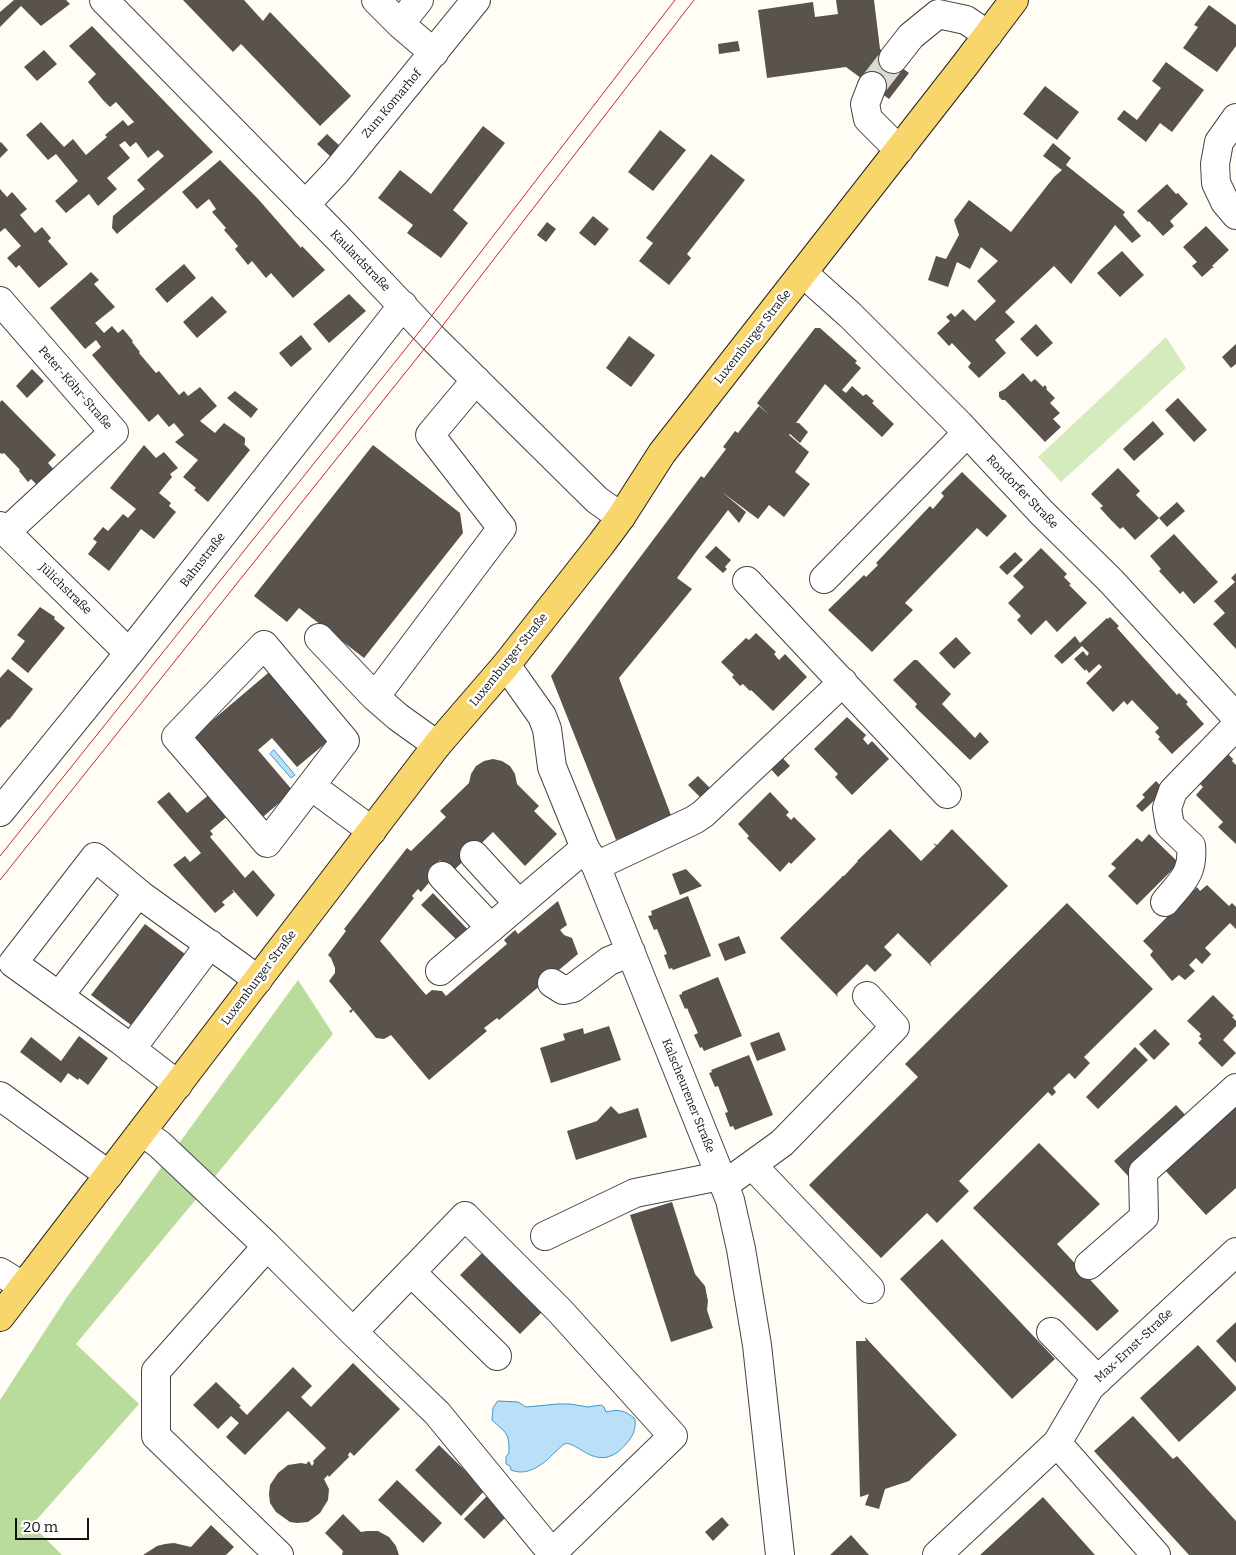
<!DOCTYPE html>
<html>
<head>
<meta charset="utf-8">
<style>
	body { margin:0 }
	#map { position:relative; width:1236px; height:1555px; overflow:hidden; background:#fffdf5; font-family:Bitter,serif }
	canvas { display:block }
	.scale { position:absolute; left:15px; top:1518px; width:74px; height:22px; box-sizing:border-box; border:2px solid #111; border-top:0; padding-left:6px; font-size:15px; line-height:18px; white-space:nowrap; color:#111; -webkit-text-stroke:4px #fff; paint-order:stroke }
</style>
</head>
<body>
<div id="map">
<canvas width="1236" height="1555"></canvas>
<div class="scale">20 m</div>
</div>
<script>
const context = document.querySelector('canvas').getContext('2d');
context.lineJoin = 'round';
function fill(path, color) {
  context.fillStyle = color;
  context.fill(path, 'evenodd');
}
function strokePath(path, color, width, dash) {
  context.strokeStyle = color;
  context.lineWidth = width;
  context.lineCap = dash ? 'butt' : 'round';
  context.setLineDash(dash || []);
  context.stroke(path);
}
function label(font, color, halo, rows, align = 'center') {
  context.font = font + ' Bitter,serif';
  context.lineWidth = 5;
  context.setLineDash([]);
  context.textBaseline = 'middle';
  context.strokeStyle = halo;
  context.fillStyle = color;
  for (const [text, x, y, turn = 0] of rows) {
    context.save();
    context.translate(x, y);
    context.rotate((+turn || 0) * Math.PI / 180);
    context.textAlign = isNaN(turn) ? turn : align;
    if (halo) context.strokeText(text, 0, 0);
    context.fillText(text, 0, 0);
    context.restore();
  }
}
const green = new Path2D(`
	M1166,337L1186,368L1061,482L1038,457Z`);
const forest = new Path2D(`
	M298,980L333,1034L76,1344L139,1404L32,1525L62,1555H0V1400L67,1297Z`);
const water = new Path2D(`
	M274,750L295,775L291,778L270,754Z
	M498,1401L518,1402L526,1407L558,1404H570L588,1407L601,1405L604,1407L606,1412C619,1409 625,1410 635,1419C636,1430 633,1436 626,1444C598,1477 577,1439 564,1444C561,1446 558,1450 555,1452C544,1464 528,1477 511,1470L510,1466L506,1464V1457L509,1453C509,1432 507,1434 492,1420L493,1408Z`);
const building = new Path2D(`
	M14,0H66L70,4L41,26L21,6L0,27V12Z
	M183,0H244L263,21L270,12L351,96L320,126L241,44L233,52Z
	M836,0H874L880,49L902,66L901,67L909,73L889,99L846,67L767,78L758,10L813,2L815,17L838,14Z
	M1209,5L1236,25V46L1217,72L1183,48L1198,27L1194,25Z
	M92,26L213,152L117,234L112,228L113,216L145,189L137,180L164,156L158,150L148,158L136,142L130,147L125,141L119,145L130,158L107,178L117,189L98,206L89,194L66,213L55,201L78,181L56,154L48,160L26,135L41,122L64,147L73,139L86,155L107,137L105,135L123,120L128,126L134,122L116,102L110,107L103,100L88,82L96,74L69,46Z
	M738,41L740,51L719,54L718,44Z
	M44,50L57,64L37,81L24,67Z
	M1166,62L1204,90L1172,132L1160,123L1146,142L1117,119L1124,110L1137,120L1161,88L1152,81Z
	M1045,86L1079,112L1057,140L1023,114Z
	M483,126L505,143L453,210L468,223L441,258L407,233L413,225L378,198L400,170L431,194Z
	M660,130L686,150L653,191L628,172Z
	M327,134L342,148L332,158L317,144Z
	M1,142L8,150L0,158V143Z
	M1053,143L1071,158L1066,165L1125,212L1123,215L1141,236L1132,243L1115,225L1071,284L1054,266L1005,312L1015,322L995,340L1006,353L979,378L968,367L971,363L952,343L949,346L937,333L950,321L946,317L951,313L955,317L963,309L975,321L996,301L977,281L998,261L981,247L970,269L957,262L948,287L928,280L936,256L946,259L959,235L954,220L969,200L1011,232L1054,177L1062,170L1043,156Z
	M711,154L745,180L687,254L691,258L669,285L639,261L653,243L646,238Z
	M220,160L259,200L301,248L302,246L325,270L293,298L271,273L266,278L252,261L248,265L235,249L238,246L224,230L226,228L212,212L216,209L209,199L197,209L182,192Z
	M1167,184L1176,194L1178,193L1188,204L1170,221L1174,226L1163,236L1149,221L1148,222L1137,211Z
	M0,189L7,197L12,192L27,209L20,215L35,233L42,227L51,238L48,241L68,264L39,288L19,265L16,268L7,258L21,246L5,228L0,232Z
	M593,216L609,229L595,246L579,233Z
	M547,222L556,229L546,242L537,235Z
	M1206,226L1229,250L1212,266L1214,268H1212L1202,277L1192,266L1197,262L1183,247Z
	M1122,251L1144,275L1120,297L1097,273Z
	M184,264L196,278L167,303L155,289Z
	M91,272L99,280L94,284L115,307L95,323L104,333L112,326L118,333L123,329L133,341L132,342L140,352L139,353L156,373L159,371L179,395L184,391L188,396L200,387L217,406L200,421L215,433L224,423L245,438V443L244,444L250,450L208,502L194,490L196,488L183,477L198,460L175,442L184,435L174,423L169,427L158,414L149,422L92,355L101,347L96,340L85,349L50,308Z
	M349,294L366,311L329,343L313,324Z
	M212,296L227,312L197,338L183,322Z
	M1036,324L1053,343L1037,357L1020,339Z
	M815,328H820L857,361L855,363L861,368L842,390L846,393L852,386L863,396L866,394L874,401L872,403L894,424L882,437L825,384L796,423H799L808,432L800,443L790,434L789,435L809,452L795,472L810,484L784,517L769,505L758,519L722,492L746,512L739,523L728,510L696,552L677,578L692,589L619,678L672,818L616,840L551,676L701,476L704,478L726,449L723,447L735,431L738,433L759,406L769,415L757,403Z
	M301,335L312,349L291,367L279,353Z
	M629,336L655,355L631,387L606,368Z
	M1236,344V364L1231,368L1222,357Z
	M32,369L44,381L27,398L16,386Z
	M1023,373L1031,382L1035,379L1043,387L1045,385L1047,388L1046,389L1055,398L1050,403L1060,413L1053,419L1061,427L1045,442L1005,400H1002L999,397V392L1005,389Z
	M235,391L258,409L251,418L227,398Z
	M1178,398L1207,430L1194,442L1165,410Z
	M2,400L56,455L48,463L55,471L39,487L31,479L28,482L19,471L20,470L4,453L2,454L0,453V402Z
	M1153,421L1164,434L1134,461L1123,449Z
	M144,445L156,458L164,452L178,468L170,474L172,477L159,493L171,503L169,506L176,512L154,539L141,529L109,571L88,554L97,542L93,539L103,527L108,531L123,514L128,518L136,509L110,488Z
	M373,445L460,513L463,533L364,658L299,608L287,622L254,596Z
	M1118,468L1140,491L1136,495L1159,518L1135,540L1123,527L1120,529L1110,519L1100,508L1103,506L1091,494Z
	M962,472L1007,516L987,537L977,528L905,603L913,610L872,652L828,610L864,575L866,577L878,565L876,563L896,542L930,506L933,509L944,496L941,493Z
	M1177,502L1185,511L1167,527L1159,518Z
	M1174,534L1218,582L1194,604L1183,591L1180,594L1159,571L1161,569L1150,556Z
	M716,546L731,560L725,567L727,569L723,573L705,557Z
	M1041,548L1067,574L1064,577L1071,584L1069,585L1087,603L1057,632L1046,620L1031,635L1017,620L1021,616L1008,603L1024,587L1013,576Z
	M1015,552L1023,560L1007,575L999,567Z
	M1236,573V649L1213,624L1225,613L1214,601L1235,582L1231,578Z
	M40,607L55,617L54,619L65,628L28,673L11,659L25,641L17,635Z
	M1110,617L1119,626L1117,628L1177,695L1179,693L1188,702L1186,704L1204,724L1172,754L1158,739L1160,737L1155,732L1159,728L1132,700L1127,705L1124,701L1113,712L1086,683L1102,667L1099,664L1089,673L1086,669L1085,671L1074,659L1083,651L1087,656L1089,653L1082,646L1062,664L1054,656L1075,636L1080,643L1107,618L1108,619Z
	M756,633L776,652L774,654L779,660L785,654L807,677L773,711L751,690L750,691L743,684L740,686L732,677L734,675L721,662L746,638L749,640Z
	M956,637L971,653L954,669L939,653Z
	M914,660H917L951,694L942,704L975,738L980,732L989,742L970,760L915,707L917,704L893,680Z
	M274,668L333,737L297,767L272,738L258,750L293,791L257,822L188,741Z
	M8,669L33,689L9,720L8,719L0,728V678Z
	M847,717L866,735L863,739L868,745L872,741L889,759L852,795L835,777L838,774L814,749Z
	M1224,750L1233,759L1232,761L1236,765V844L1218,827L1223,822L1196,795L1203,787L1195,779Z
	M779,754L790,766L778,777L768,766Z
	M493,759L502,761L510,766L515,774L517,784L539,806L534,811L557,834L525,866L493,832L451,873L440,860L429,875L433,878L421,892L418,889L412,896L414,898L380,941L426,995L432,990L442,991L446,996L507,944L504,940L515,930L518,934L558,901L567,925L560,930L564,935L572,938L578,954L499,1020L497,1018L484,1028L487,1031L429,1080L391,1035L384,1039L376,1038L353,1010L351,1013L349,1011L352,1009L329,981L335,973V968L331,958L328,955L346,931L344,929L407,848L411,851L446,817L440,811L469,783L471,774L476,766L484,761Z
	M698,776L712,790L702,799L688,785Z
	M1156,781L1165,790L1142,812L1136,806L1145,797L1142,795Z
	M169,792L187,813L211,793L230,814L210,831L213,834L210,837L245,878L253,870L275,895L257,917L233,890H232L234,892L222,902L225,905L215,913L173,865L185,856L190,862L201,853L157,802Z
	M770,792L789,812L786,815L791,820L794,817L816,839L791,864L789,862L780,872L747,838L749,836L738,824Z
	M890,829L921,861L936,846L933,843L937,845L952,829L1008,886L930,963L932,967L898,933L884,947L892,955L875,972L867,964L837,994L838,997L780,938L842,877V876H844L858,861H857Z
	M1149,834L1179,863L1137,905L1108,876L1116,868L1111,864L1137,838L1142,842Z
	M686,869L702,886L680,895L672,874Z
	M1207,885L1229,906L1232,903L1236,907V929L1230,923L1205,948L1211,954L1202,964L1196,958L1189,965L1195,971L1185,980L1179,975L1172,981L1150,955L1153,951L1143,941L1197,887L1200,891Z
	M433,893L471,933L460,943L421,905Z
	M688,896L711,956L673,970L672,968L669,969L664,955L667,954L657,929L654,930L648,916L652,915L651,911Z
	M1067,903L1153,989L1084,1057L1090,1063L1075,1079L1069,1073L1053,1088L1056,1092L1052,1096L1048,1092L959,1181L969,1191L937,1223L927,1213L881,1258L809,1185L918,1077L905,1064Z
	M145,924L185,954L161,985L167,990L161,998L155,994L131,1025L91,995Z
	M739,936L746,953L725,961L718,944Z
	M718,977L742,1036L704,1051L702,1047L700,1048L694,1035L698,1033L687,1008L685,1009L679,995L682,994V992Z
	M1213,995L1234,1016L1232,1017L1236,1021V1026L1223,1040L1236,1053L1222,1067L1198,1043L1202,1039L1199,1036L1201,1034L1187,1021Z
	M609,1026L621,1060L551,1083L540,1048L565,1040L563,1034L583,1028L584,1034Z
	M1155,1029L1170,1044L1154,1060L1139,1044Z
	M779,1032L786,1050L757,1061L750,1043Z
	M79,1036L108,1058L88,1085L79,1078L78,1080L68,1073L61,1083L20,1052L31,1037L61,1061Z
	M1135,1047L1148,1060L1098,1109L1086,1097Z
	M749,1055L773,1115L735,1130L733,1126L730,1127L725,1113L728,1112L718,1086L715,1087L709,1073L712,1072L711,1070Z
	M1236,1101V1188L1206,1215L1163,1168Z
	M1176,1105L1190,1120L1129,1177L1114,1161Z
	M611,1106L619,1114L638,1108L647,1137L576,1160L567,1131L597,1121Z
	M1039,1143L1100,1204L1057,1244L1119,1311L1097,1331L973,1208Z
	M672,1202L695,1274L705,1286L708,1301L707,1310L713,1328L671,1342L630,1215Z
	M942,1239L1055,1359L1012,1399L900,1279Z
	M484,1251L543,1311L520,1334L460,1275Z
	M1236,1322V1363L1216,1341Z
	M865,1337L957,1435L909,1481L885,1489L879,1509L865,1505L869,1494L860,1497L856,1341H866Z
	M1198,1345L1236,1387V1390L1179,1442L1140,1398Z
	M353,1363L400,1409L354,1456L350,1452L348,1455L349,1457L329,1477L328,1475L324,1479L329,1489L328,1500L320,1513L308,1522L297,1523L290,1522L276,1512L270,1503L269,1494L270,1485L278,1473L288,1465L301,1463L306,1464L309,1461L312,1466L314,1463L313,1461L326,1448L288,1411L245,1455L226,1437L239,1423L231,1416L218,1429L193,1405L216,1382L241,1406L239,1407L247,1415L293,1367L312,1386L301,1397L311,1407Z
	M1133,1416L1173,1459L1177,1456L1236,1521V1555H1189L1094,1451Z
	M439,1445L485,1490L461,1516L415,1470Z
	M397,1480L442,1523L423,1543L378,1500Z
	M487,1496L507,1516L484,1539L464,1519Z
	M1043,1497L1095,1555H980Z
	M343,1514L361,1532L367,1531H378L389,1537L396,1546L399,1555H342L343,1551L325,1533Z
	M722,1517L729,1525L713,1541L705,1532Z
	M211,1525L234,1547L226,1555H143L157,1546L165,1544L174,1543L191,1547Z
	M851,1535L869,1555H830Z`);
const minorTunnel = new Path2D(`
	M872,86L893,59`);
const minor = new Path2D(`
	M104,0L336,236L433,338L597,500L621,517
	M376,0L400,24L434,53
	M400,24L419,0
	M893,59L911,36L938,14L966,20L988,35
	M872,86L865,104L868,119L899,150
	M1236,118L1219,142L1215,164L1216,183L1225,202L1236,215
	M305,205L336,172L476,0
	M803,273L850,315L959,424L1042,513L1111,581L1236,717
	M0,301L114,432L6,532
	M0,526L129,653
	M824,579L967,433
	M747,581L947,794
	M319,638L375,697L398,717L437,745
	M264,645L345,741L267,843L176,737Z
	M506,665L542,716L547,729L552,767L585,848L596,866L730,1200L741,1249L757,1345L780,1555
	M375,697L502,528L430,435L476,380
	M311,786L372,831
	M0,812L129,653L403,305
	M474,855L519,904
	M596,866L694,820L703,814L843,682
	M442,876L491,928
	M1165,902C1181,882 1194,874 1191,846L1170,826L1167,808L1173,791L1236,726
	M440,971L585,848
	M552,983L563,990L573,988L609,961L631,952
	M59,996L138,893
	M131,1049L210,944
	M178,1085L120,1040L13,963L95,857L142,896L238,965L258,980
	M0,1096L109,1175
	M142,1132L159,1144L267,1246L353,1332L437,1413L552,1553
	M752,1165L870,1289
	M724,1185L782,1143L895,1027L867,996
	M545,1236L635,1193L720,1176
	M267,1246L156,1371V1436L279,1555
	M1089,1265L1144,1217L1143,1172L1236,1088
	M0,1272L23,1286
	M411,1272L497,1356
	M353,1332L465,1216L560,1311L673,1436L550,1555
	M1051,1332L1098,1380
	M1057,1443L1156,1555
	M937,1555L1057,1443L1090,1387L1236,1252`);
const major = new Path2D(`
	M0,1317L437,745L506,665L601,544L621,517L662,453L965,65L1014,0`);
const tram = new Path2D(`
	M0,856L423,327L675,0
	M0,880L433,338L694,0`);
const streetNames = [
	["Zum Komarhof",392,104,-50],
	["Kaulardstraße",360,261,46],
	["Luxemburger Straße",753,337,-52],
	["Peter-Köhr-Straße",75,388,49],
	["Rondorfer Straße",1022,492,46],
	["Bahnstraße",203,560,-52],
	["Jülichstraße",65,589,44],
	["Luxemburger Straße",509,660,-51],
	["Luxemburger Straße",259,978,-53],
	["Kalscheurener Straße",688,1096,68],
	["Max-Ernst-Straße",1134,1346,-43]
];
fill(green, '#d5ebbd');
fill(forest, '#b9dc9c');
fill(water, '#b9e0f7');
strokePath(water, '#3f96cf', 1);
fill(building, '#5a524d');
strokePath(minorTunnel, '#dbdad3', 28, [28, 14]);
strokePath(minor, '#444', 30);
strokePath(major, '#222', 30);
strokePath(minor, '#fff', 28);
strokePath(major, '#f9d66b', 28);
strokePath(tram, '#c4262e', 1);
label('12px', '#111', '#fff', streetNames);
</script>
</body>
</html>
